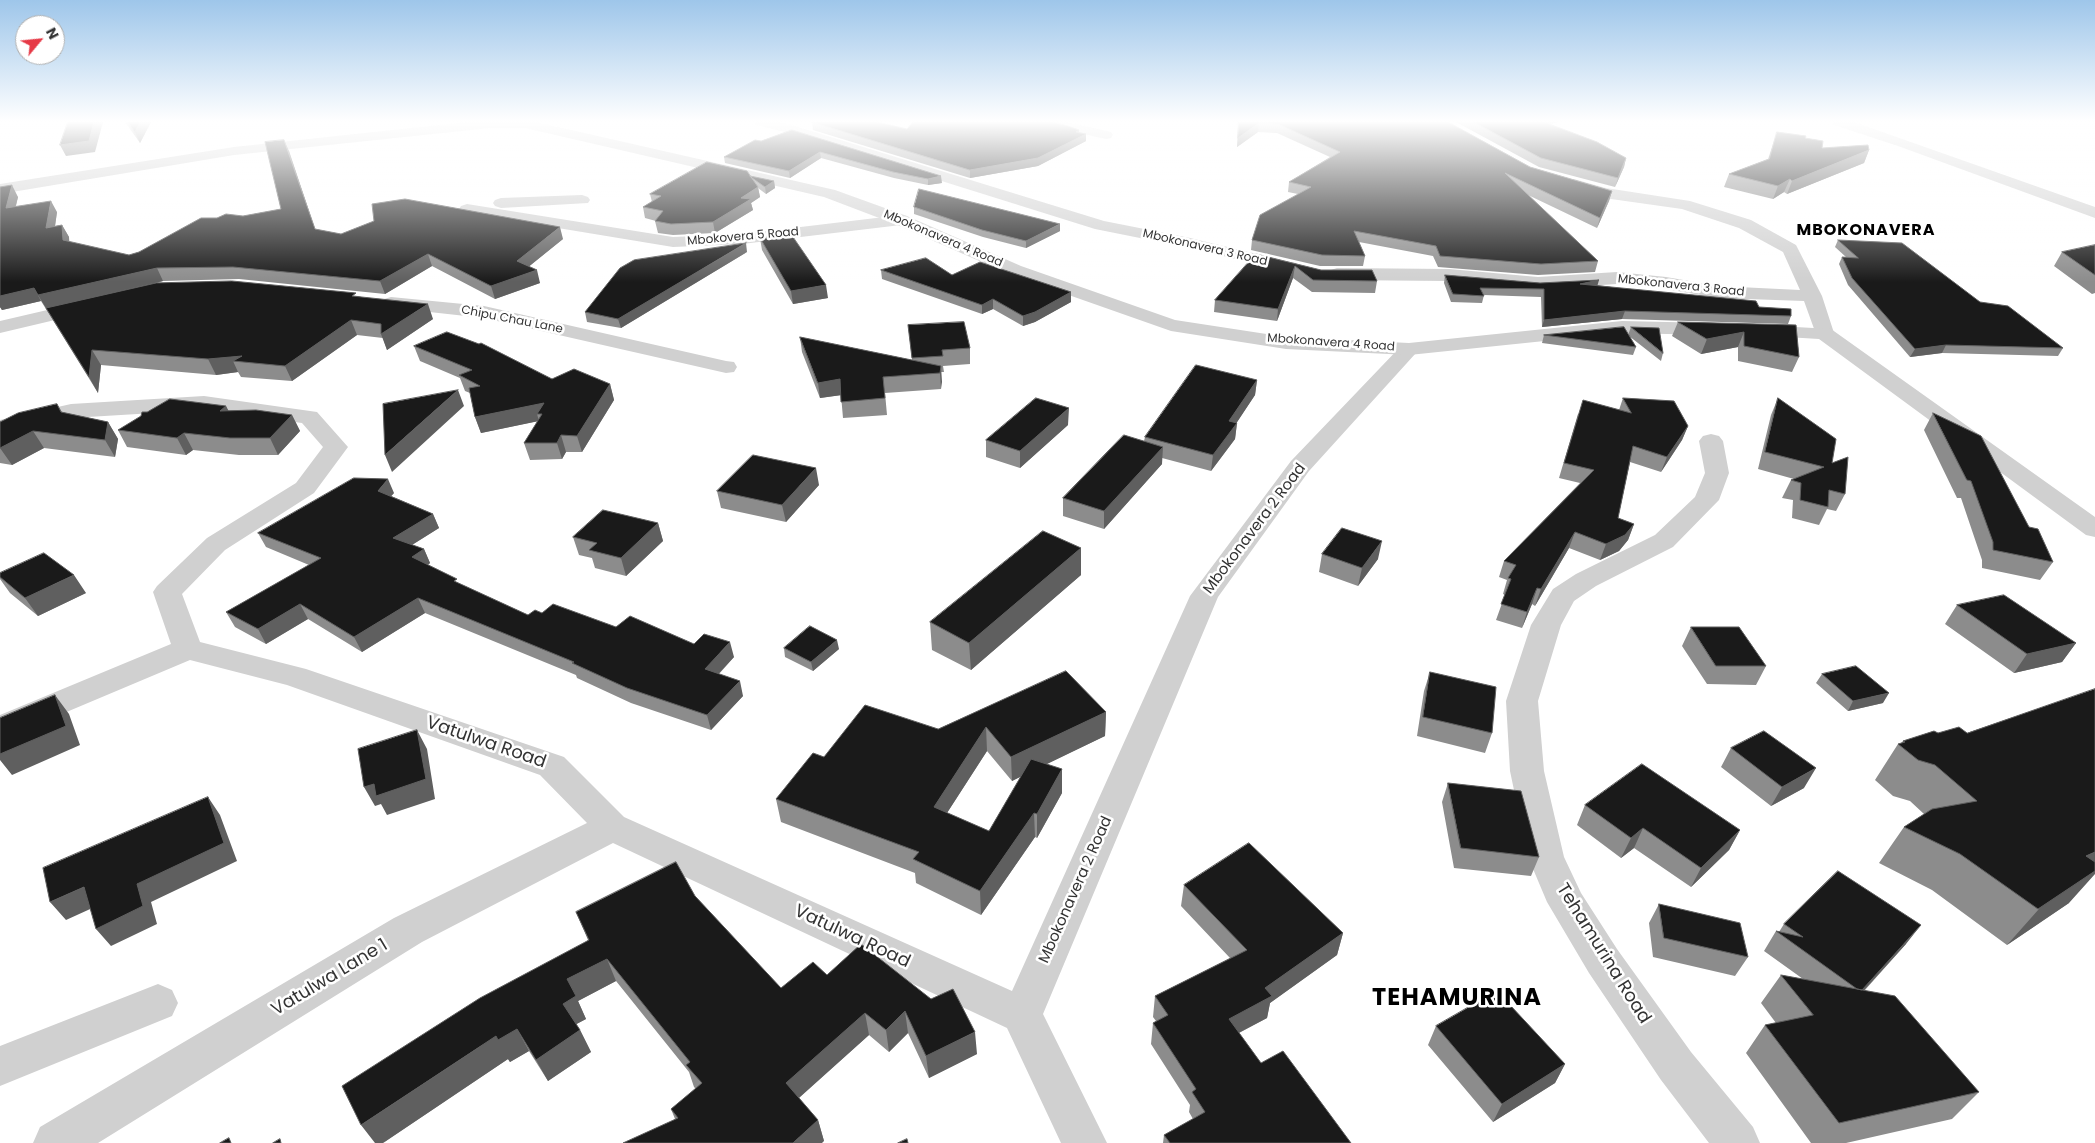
<!DOCTYPE html>
<html>
<head>
<meta charset="utf-8">
<style>
	body { margin:0 }
	#map { position:relative; width:2095px; height:1143px; overflow:hidden; background:#fff; font-family:Poppins,sans-serif }
	canvas { display:block }
	.north { position:absolute; left:15px; top:15px; width:50px; height:50px; box-sizing:border-box; background:#fff; border:1px solid #adadad; border-radius:50%; rotate:62deg; font-size:14px; font-weight:700; line-height:20px; text-align:center; color:#333 }
	.north::after { content:''; display:block; margin:auto; width:18px; height:22px; background:#e63946; clip-path:polygon(50% 0,100% 100%,50% 72%,0 100%) }
</style>
</head>
<body>
<div id="map">
<canvas width="2095" height="1143"></canvas>
<div class="north">N</div>
</div>
<script>
const context = document.querySelector('canvas').getContext('2d');
context.lineJoin = 'round';
function fill(path, color) {
  context.fillStyle = color;
  context.fill(path, 'evenodd');
}
function strokePath(path, color, width, dash) {
  context.strokeStyle = color;
  context.lineWidth = width;
  context.lineCap = dash ? 'butt' : 'round';
  context.setLineDash(dash || []);
  context.stroke(path);
}
function label(font, color, halo, rows, align = 'center') {
  context.font = font + ' Poppins,sans-serif';
  context.lineWidth = 5;
  context.setLineDash([]);
  context.textBaseline = 'middle';
  context.strokeStyle = halo;
  context.fillStyle = color;
  for (const [text, x, y, turn = 0] of rows) {
    context.save();
    context.translate(x, y);
    context.rotate((+turn || 0) * Math.PI / 180);
    context.textAlign = isNaN(turn) ? turn : align;
    if (halo) context.strokeText(text, 0, 0);
    context.fillText(text, 0, 0);
    context.restore();
  }
}
const minor = new Path2D(`
	M754,122H779L795,126L1104,221L1190,238L1290,262L1296,263L1299,267L1296,271L1290,272L1190,248L1095,229L785,132L756,125Z
	M1040,122H1067L1111,132L1113,135L1111,138L1106,139L1042,125Z
	M1832,122H1854L2095,207V218L1898,146L1834,125Z
	M1574,179L1606,188L1690,201L1751,220L1796,245L1822,296L1834,333L1831,337L1824,339L1817,337L1804,301L1718,298L1666,289L1617,284L1538,289L1449,281L1337,280L1331,278L1328,274L1331,270L1337,268L1449,269L1538,277L1617,272L1666,277L1718,286L1800,290L1783,252L1739,228L1682,209L1604,198L1568,187L1566,184L1568,181Z
	M582,195L588,197L590,200L588,203L501,208L495,206L493,203L495,200L501,198Z
	M467,204L673,237L742,234L901,215L907,216L909,220L907,224L901,225L742,244L673,247L461,212L459,209L461,206Z
	M391,297L484,306L726,361L734,362L737,367L734,372L726,373L484,318L384,307L381,303L384,299Z
	M86,301L93,303L96,307L93,311L0,333V321Z
	M1409,343L1416,345L1419,349L1416,353L1309,471L1218,597L1043,1014L1107,1143H1061L1007,1028L613,843L422,942L98,1143H33L40,1127L394,918L587,823L540,775L287,685L190,660L0,740V715L171,644L153,592L157,586L207,538L296,483L323,447L302,423L204,410L71,418L0,434V420L71,404L204,396L317,412L348,447L314,493L225,550L182,594L200,642L306,669L564,757L624,817L1012,991L1190,596L1291,461L1402,345Z
	M1711,434L1719,436L1723,441L1729,473L1719,500L1673,547L1596,586L1574,601L1561,625L1538,701L1544,771L1564,857L1581,893L1617,949L1691,1052L1753,1127L1760,1143H1709L1661,1080L1589,973L1547,902L1528,857L1510,771L1506,701L1531,625L1553,589L1576,574L1655,535L1695,497L1705,473L1699,441L1703,436Z
	M158,984L172,990L178,1003L172,1016L0,1086V1046Z`);
const tertiary = new Path2D(`
	M467,122H536L835,190L907,216L1021,266L1175,320L1286,337L1409,343L1622,321L1712,323L1719,325L1722,329L1719,333L1712,335L1622,333L1409,355L1286,349L1171,331L1009,274L895,224L824,197L525,128H490L234,155L0,194V184L234,147Z
	M1760,325L1831,329L2095,517V537L2086,535L1819,339L1753,335L1750,331L1753,327Z`);
const wall = new Path2D(`
	M125,122H151L140,143Z
	M812,122L907,129L1079,133L1086,141L1038,166L970,178L813,130Z
	M1238,122H1448L1530,167L1612,191L1609,201L1597,228L1528,195L1598,261L1595,272L1538,275L1438,267L1433,256L1359,242L1365,256L1363,266H1320L1251,250L1252,240L1298,194L1288,192L1289,182L1330,157L1277,133L1258,132L1237,147Z
	M1456,122H1558L1550,124L1626,158L1624,167L1615,187L1539,167Z
	M792,130L942,183L928,185L894,178L821,158L790,178L725,163L724,157L761,141Z
	M1777,132L1805,138L1822,148L1869,150L1864,163L1787,194L1784,192L1773,199L1724,187L1729,174L1768,159Z
	M289,151L315,229L341,234L563,239L529,266L540,283L495,299L432,266L385,294L239,279L163,281L157,283L358,296L433,319L387,350L383,338L357,335L292,381L241,377L238,372L216,375L101,365L98,393L41,301L2,310L0,307V187L18,197L16,206L57,212L55,226L62,225L69,237V242L129,255L139,252L217,218L243,216L281,209Z
	M750,176L774,181L775,188L766,194L758,188L760,197L751,203L753,210L715,233L673,235L658,233L655,221H656L645,218L643,207L652,202L650,194Z
	M914,207L1060,231L1026,248L983,237L914,214Z
	M760,238L828,298L793,304L762,250Z
	M1838,240L1980,302L2063,348L2058,356L1942,353L1910,357L1848,285L1839,264L1842,257H1846L1835,247Z
	M2095,245V293L2092,294L2054,266L2062,252Z
	M747,252L621,328L587,322L585,312Z
	M1256,254L1321,270L1377,281L1375,293L1312,292L1293,278L1277,321L1214,312L1215,300Z
	M881,270L952,275L1071,292V302L1035,322L1023,326L993,309L982,314L882,279Z
	M1445,275L1540,283L1597,285L1759,307L1791,316L1788,324L1622,319L1542,327L1541,297L1484,295L1482,303L1451,302L1444,283Z
	M1678,322L1796,325L1799,357L1792,372L1738,361V347L1701,354L1672,336Z
	M908,325L970,348V364L943,366L944,372H941V389L885,393L887,415L843,418L841,395L820,398L802,352L800,337L912,360Z
	M1631,327L1663,353L1661,361L1629,336L1636,347L1633,355L1542,343L1544,335H1628Z
	M414,346L552,379L610,384L614,400L582,452H566L562,459L530,460L524,443L538,421L481,433L475,417L470,393L465,391L460,378L420,361Z
	M1257,380L1255,395L1236,423H1237L1235,439L1211,471L1162,458V464L1104,529L1063,516V498L1144,441L1145,437Z
	M1623,398L1688,426L1682,440L1661,472L1630,462L1618,518L1634,524L1628,540L1619,551L1600,560L1569,548L1535,606L1532,604L1522,628L1496,620L1505,595L1503,594L1507,580L1499,577L1504,561L1580,483L1559,478L1578,414L1619,410Z
	M1778,398L1832,463L1845,494L1836,511L1827,509L1819,525L1792,518L1793,500L1782,498L1791,480L1794,479L1758,469L1771,415Z
	M57,404L62,412L108,422L118,439L115,457L44,448L12,465L0,463V422Z
	M226,406L228,411L292,415L300,431L278,455H239L193,450L186,455L127,447L118,430Z
	M1933,413L2029,527L2053,562L2040,580L1982,568V560L1961,498H1957L1924,430Z
	M1068,425L1020,468L986,457V440Z
	M819,485L786,522L721,508L717,491Z
	M394,493L391,496L433,514L439,528L412,545L424,549L430,563L428,565L458,583L528,615L542,613L616,627L694,644L734,657L719,674L743,696L711,730L631,703L577,678L576,675L425,613L362,652L308,619L266,644L235,627L226,612L309,565L266,547L258,533Z
	M658,523L663,541L626,576L595,568L592,558L579,555L573,537Z
	M1081,548V575L971,670L932,650L930,622Z
	M1322,554L1378,559L1358,586L1319,572Z
	M0,573L86,593L38,616L10,593L0,579Z
	M1957,605L2076,643L2062,662L2014,673L1945,624Z
	M1691,627L1766,666L1756,685L1707,684L1682,646Z
	M784,648L839,649L813,671L785,657Z
	M1430,672L1492,733L1485,753L1417,736L1424,691Z
	M1822,674L1883,703L1848,711L1816,683Z
	M1106,712L1105,736L1046,764L1062,769V793L1037,838L1035,837L981,915L916,883L915,873L781,822L776,799L824,757L938,729ZM987,751L1012,781L1021,776L989,831L947,813Z
	M1934,731L2069,903L2007,945L1932,890L1879,863L1904,827L1924,814L1910,801L1893,796L1875,780L1898,744L1901,743L1903,741Z
	M1731,748L1804,788L1771,806L1721,767Z
	M1448,783L1539,857L1531,876L1454,868L1442,802Z
	M1585,805L1740,830L1729,850L1691,887L1634,848L1621,858L1577,825Z
	M1184,885L1343,933L1337,955L1270,1003L1267,1018L1239,1033L1261,1063L1351,1143H1163L1164,1135L1193,1119L1189,1112L1190,1105L1151,1044L1153,1023L1156,1021L1153,1017L1155,996L1230,958L1181,906Z
	M695,896L781,988L827,975L861,944L977,1054L929,1078L908,1033L889,1052L869,1035L799,1098L818,1120L824,1141L675,1119L671,1109L696,1089L694,1087L689,1072L616,981L578,1001L586,1019L576,1024L580,1030L591,1052L548,1081L529,1051L510,1062L508,1059L383,1143L588,940L576,912Z
	M1659,904L1748,957L1735,976L1653,957L1649,923Z
	M1784,924L1906,944L1865,990L1979,1092L1952,1119L1846,1143H1811L1746,1053L1765,1025L1776,1023L1761,1003L1781,975L1803,979L1764,951L1776,931L1779,932Z
	M1436,1026L1565,1064L1555,1083L1493,1122L1428,1045Z`);
const shadedWall = new Path2D(`
	M94,122H103L95,152L66,156L60,145Z
	M140,122H151L140,143L135,132Z
	M1535,122H1558L1534,128Z
	M1259,123L1258,132L1237,147L1238,138Z
	M1079,130V137L1086,134V141L1038,166L970,178V170L1076,132Z
	M284,140L289,151L319,241L315,229Z
	M1869,150L1864,163L1787,194L1792,181Z
	M820,152L821,158L790,178L789,171Z
	M1626,158L1624,167L1615,187L1618,178Z
	M941,176L942,183L928,185V179Z
	M1790,179L1784,192L1773,199L1778,186Z
	M774,181L775,188L766,194L765,187Z
	M12,185L18,197L12,220L6,208Z
	M758,187L760,197L751,203L753,210L715,233L713,222L741,198Z
	M1612,191L1609,201L1597,228L1600,218Z
	M51,201L57,212L53,240L46,228Z
	M1060,224V231L1026,248V241Z
	M62,225L69,237L70,253L63,240Z
	M560,227L563,239L521,273L517,261Z
	M746,243L747,252L621,328L618,319Z
	M428,254L432,266L385,294L380,281Z
	M1295,266L1293,278L1277,321L1278,309Z
	M157,268L163,281L46,308L38,295Z
	M537,270L540,283L495,299L491,286Z
	M1599,280L1597,287L1580,284Z
	M826,285L828,298L793,304L791,291Z
	M34,288L41,301L2,310L0,307V296Z
	M1071,292V302L1035,322L1023,326V316Z
	M993,299V309L982,314V305Z
	M428,304L433,319L387,350L381,334Z
	M1625,311L1622,319L1542,327L1544,320Z
	M351,320L357,335L292,381L285,366Z
	M1744,332L1738,347L1701,354L1707,339Z
	M1946,345L1942,353L1910,357L1915,349Z
	M92,350L101,365L98,393L89,377Z
	M242,356L233,361L238,372L216,375L208,359Z
	M941,366L942,382L941,389L940,373Z
	M840,379L842,395L820,398L818,383Z
	M1257,380L1255,395L1230,433L1237,423L1235,439L1211,471L1213,455L1229,421Z
	M610,384L614,400L582,452L577,436Z
	M458,390L464,406L392,472L385,455Z
	M544,403L542,414H537L539,421L481,433L475,417Z
	M226,406L235,423L220,411Z
	M1069,408L1068,425L1020,468V451Z
	M292,415L300,431L278,455L270,438Z
	M108,422L118,439L115,457L105,440Z
	M1688,426L1682,440L1661,472L1667,457Z
	M33,431L44,448L12,465L0,448Z
	M184,433L193,450L186,455L177,438Z
	M561,435L566,452L562,459L557,443Z
	M1163,447L1162,464L1104,529V511Z
	M816,468L819,485L786,522L782,505Z
	M388,479L394,493L384,504L378,491Z
	M433,514L439,528L399,553L393,538Z
	M658,523L663,541L626,576L621,558Z
	M1634,524L1628,540L1619,551L1600,560L1606,544Z
	M1575,532L1569,548L1535,606L1541,589Z
	M1382,541L1378,559L1358,586L1362,568Z
	M1081,548V575L971,670L969,643Z
	M424,549L430,563L418,572L412,557Z
	M74,575L86,593L38,616L25,598Z
	M1537,588L1532,604L1522,628L1527,612Z
	M418,598L425,613L362,652L354,637Z
	M300,604L308,619L266,644L258,629Z
	M837,640L839,649L813,671L811,662Z
	M730,642L734,657L709,684L705,669Z
	M2076,643L2062,662L2014,673L2027,654Z
	M740,681L743,696L711,730L707,715Z
	M1889,693L1883,703L1848,711L1853,701Z
	M55,695L69,714L80,745L12,775L0,760V754Z
	M1106,712L1105,736L1012,781L1011,757Z
	M986,727L987,751L936,830L934,807Z
	M417,730L427,749L435,799L387,815L381,804L375,806L364,787Z
	M1816,768L1804,788L1771,806L1782,787Z
	M1062,769V793L1037,838V814Z
	M208,797L220,815L237,861L151,902L157,924L111,946L96,929L137,884Z
	M1034,813L1035,837L981,915L980,891Z
	M1643,828L1634,848L1621,858L1631,838Z
	M1740,830L1729,850L1691,887L1701,868Z
	M2095,852V874L2069,903L2007,945L2086,856Z
	M84,887L99,905L66,920L50,902Z
	M1921,925L1906,944L1846,1010L1861,991Z
	M1343,933L1337,955L1270,1003L1267,1018L1225,1040L1229,1019L1265,988Z
	M607,959L616,981L578,1001L586,1019L573,1026L563,1004L567,979Z
	M905,1011L908,1033L889,1052L886,1030Z
	M865,1013L869,1035L792,1104L786,1083Z
	M517,1029L529,1051L510,1062L508,1059L383,1143H375L361,1125L496,1036Z
	M580,1030L591,1052L548,1081L536,1060Z
	M975,1032L977,1054L929,1078L926,1056Z
	M1565,1064L1555,1083L1493,1122L1502,1104Z
	M818,1120L824,1141L822,1143H793Z`);
const building = new Path2D(`
	M68,122H94L89,141L60,145Z
	M128,122H140L135,132Z
	M812,122H877L907,129L913,122H1053L1068,126L1079,130L1076,132L1086,134L1038,158L970,170Z
	M1239,122H1448L1530,167L1612,191L1600,218L1505,173L1598,261L1541,264L1440,256L1436,246L1354,231L1365,256L1322,255L1252,240L1260,215L1311,187L1289,182L1340,152L1278,124L1259,123L1238,138Z
	M1474,122H1544L1597,142L1626,158L1618,178L1541,158Z
	M792,130L941,176L928,179L893,172L820,152L789,171L724,157L755,140L761,141Z
	M1777,132L1806,136L1805,138L1823,141L1822,148L1868,145L1869,150L1792,181L1790,179L1778,186L1729,174L1769,159Z
	M284,140L315,229L341,234L374,221L372,204L405,199L560,227L517,261L537,270L491,286L428,254L380,281L233,267L157,268L38,295L34,288L0,296V187L12,185L6,208L51,201L46,228L62,225L63,240L129,255L139,252L201,218H217L226,214L243,216L281,209L265,142Z
	M707,162L747,171L758,187L741,198L751,199L713,222L671,224L655,221L663,211L643,207L661,196L650,194Z
	M750,176L774,181L765,187L752,178Z
	M919,189L1060,224L1026,241L982,230L914,207Z
	M791,234L826,285L791,291L760,238Z
	M1838,240L1902,243L1980,302L2008,306L2063,348L1946,345L1915,349L1852,278L1842,257L1858,258Z
	M746,243L618,319L585,312L620,268L634,260Z
	M2095,245V275L2062,252Z
	M1256,254L1321,270H1372L1377,281L1313,280L1295,266L1278,309L1215,300Z
	M926,258L952,275L980,262L1071,292L1035,312L1023,316L993,299L982,305L881,270Z
	M1445,275L1540,283L1599,280L1580,284L1756,301L1759,307L1791,309V316L1625,311L1544,320V289L1480,288L1484,296L1453,294Z
	M232,281L356,293L352,296L428,304L381,334V324L351,320L285,366L233,361L242,356L208,359L92,350L89,377L46,308L156,283Z
	M964,322L970,348L942,350L943,356L912,358L908,325Z
	M1678,322L1796,325L1799,357L1744,346V332L1707,339Z
	M1624,327L1636,347L1544,335Z
	M1631,327L1659,328L1663,353Z
	M447,332L479,344L481,343L552,379L574,369L610,384L577,436L561,435L557,443H524L542,414H537L544,403L475,417L469,388L480,386L459,375L472,370L414,346Z
	M800,337L941,366L940,373L883,377L885,398L841,402L840,379L818,383Z
	M1196,365L1257,380L1229,421L1237,423L1213,455L1145,437Z
	M458,390L385,455L383,404Z
	M1036,398L1069,408L1020,451L986,440Z
	M1623,398L1674,401L1688,426L1667,457L1633,446L1618,518L1634,524L1625,535L1606,544L1575,532L1541,589L1537,588L1527,612L1501,604L1511,579L1508,578L1516,565L1504,561L1594,470L1564,463L1583,400L1631,413Z
	M1778,398L1836,439L1832,463L1848,457L1845,494L1829,490L1828,507L1800,500L1801,483L1791,480L1824,467L1765,452Z
	M170,399L226,406L220,411L256,410L292,415L270,438H230L184,433L177,438L118,430L141,416L142,412H147Z
	M57,404L61,412L108,422L105,440L33,431L0,448V422L18,413Z
	M1933,413L1981,436L2029,527L2038,529L2053,562L1993,550V542L1971,481L1967,480Z
	M1124,435L1163,447L1104,511L1063,498Z
	M753,455L816,468L782,505L717,491Z
	M354,478L388,479L378,491L433,514L393,538L424,549L412,557L457,579L454,581L528,615L535,610L542,613L553,604L616,627L630,616L694,644L704,634L730,642L705,669L740,681L707,715L627,688L572,663L574,662L418,598L354,637L300,604L258,629L226,612L321,558L258,533Z
	M603,510L658,523L621,558L589,550L597,543L573,537Z
	M1342,528L1382,541L1362,568L1322,554Z
	M1043,531L1081,548L969,643L930,622Z
	M44,553L74,575L25,598L0,577V573Z
	M2004,595L2076,643L2027,654L1957,605Z
	M810,626L837,640L811,662L784,648Z
	M1691,627H1739L1766,666H1716Z
	M1856,666L1889,693L1853,701L1822,674Z
	M1066,671L1106,712L1011,757L986,727L934,807L989,831L1031,759L1062,769L1037,814L1034,813L980,891L913,859L919,852L776,799L813,753L824,757L865,705L938,729Z
	M1430,672L1496,687L1492,733L1423,717Z
	M2095,689V852L2086,856L2095,862V871L2038,909L1960,854L1904,827L1932,809L1977,801L1935,765L1918,760L1898,744L1905,742L1903,741L1934,731L1938,733L1959,727L1967,733Z
	M55,695L66,726L0,754V718Z
	M417,730L426,779L376,796L374,784L364,787L358,749Z
	M1764,731L1816,768L1782,787L1731,748Z
	M1642,764L1740,830L1701,868L1643,828L1631,838L1585,805Z
	M1448,783L1521,791L1539,857L1461,848Z
	M208,797L224,843L137,884L143,906L96,929L84,887L50,902L43,868Z
	M1249,843L1343,933L1265,988L1272,996L1229,1019L1261,1063L1283,1051L1351,1143H1170L1164,1135L1205,1112L1192,1092L1196,1089L1153,1023L1168,1015L1155,996L1247,950L1184,885Z
	M676,862L695,896L781,988L813,962L827,975L861,944L931,999L953,989L975,1032L926,1056L905,1011L886,1030L865,1013L786,1083L818,1120L793,1143H623L678,1118L671,1109L702,1083L686,1065L690,1062L607,959L567,979L576,996L563,1004L580,1030L536,1060L517,1029L498,1040L496,1036L361,1125L342,1086L480,998L589,940L576,912Z
	M1838,871L1921,925L1862,990L1857,989L1776,931L1803,937L1784,924Z
	M1659,904L1740,923L1748,957L1664,938Z
	M1781,975L1895,996L1979,1092L1839,1123L1765,1025L1813,1015Z
	M1497,991L1565,1064L1502,1104L1436,1026Z
	M229,1138L231,1143H220Z
	M280,1139L281,1143H273Z
	M907,1139L908,1143H898Z`);
const farStreetnames = [
	["Mbokovera 5 Road",743,237,-5],
	["Mbokonavera 4 Road",943,239,23],
	["Mbokonavera 3 Road",1205,248,13],
	["Mbokonavera 3 Road",1681,286,6],
	["Chipu Chau Lane",512,320,11],
	["Mbokonavera 4 Road",1331,343,4]
];
const streetNames = [
	["Mbokonavera 2 Road",1255,529,-53],
	["Mbokonavera 2 Road",1076,890,-66]
];
const farDistrictnames = [
	["MBOKONAVERA",1866,231]
];
const nearStreetnames = [
	["Vatulwa Road",486,743,19],
	["Vatulwa Road",852,937,25],
	["Tehamurina Road",1603,954,58],
	["Vatulwa Lane 1",330,978,-31]
];
const nearDistrictnames = [
	["TEHAMURINA",1457,999]
];
fill(minor, '#d0d0d0');
fill(tertiary, '#d0d0d0');
fill(wall, '#8c8c8c');
fill(shadedWall, '#5f5f5f');
fill(building, '#1a1a1a');
strokePath(building, '#5f5f5f', 1);
const sky = context.createLinearGradient(0, 0, 0, 282);
sky.addColorStop(0, '#9ec6ea');
sky.addColorStop(0.43, '#fff');
sky.addColorStop(1, '#ffffff00');
context.fillStyle = sky;
context.fillRect(0, 0, 2095, 282);
label('12px', '#333', '#fff', farStreetnames);
label('15px', '#333', '#fff', streetNames);
context.letterSpacing = '1px';
label('bold 16px', '#000', '#fff', farDistrictnames);
context.letterSpacing = '0px';
label('18px', '#333', '#fff', nearStreetnames);
context.letterSpacing = '1px';
label('bold 24px', '#000', '#fff', nearDistrictnames);
context.letterSpacing = '0px';
</script>
</body>
</html>
